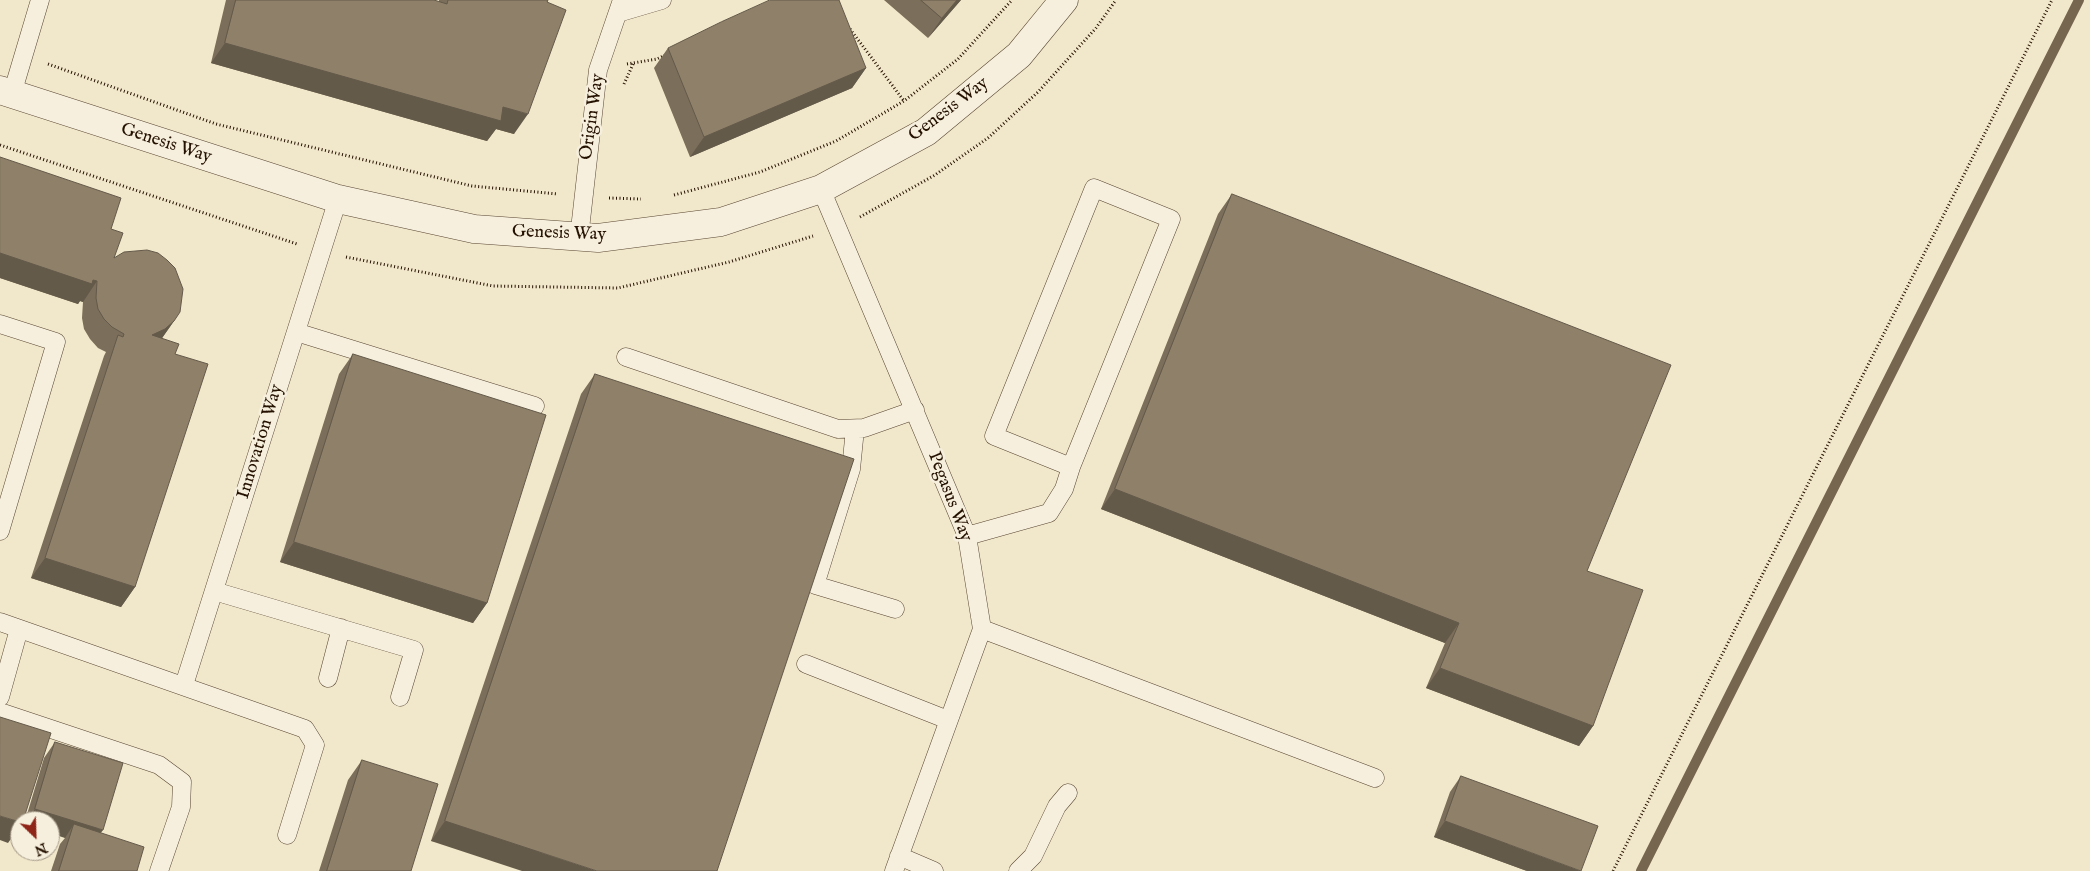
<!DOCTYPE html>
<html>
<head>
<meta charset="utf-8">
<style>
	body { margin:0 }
	#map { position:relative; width:2090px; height:871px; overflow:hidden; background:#f1e7ca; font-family:"IM FELL English",serif }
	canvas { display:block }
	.north { position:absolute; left:10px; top:811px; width:50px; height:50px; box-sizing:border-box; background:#f6efdd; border:1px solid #a29685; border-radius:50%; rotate:156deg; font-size:14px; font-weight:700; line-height:20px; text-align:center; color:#251100 }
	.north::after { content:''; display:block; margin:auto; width:18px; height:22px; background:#8f2418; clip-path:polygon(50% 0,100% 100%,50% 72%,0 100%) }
</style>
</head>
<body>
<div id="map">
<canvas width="2090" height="871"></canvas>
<div class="north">N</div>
</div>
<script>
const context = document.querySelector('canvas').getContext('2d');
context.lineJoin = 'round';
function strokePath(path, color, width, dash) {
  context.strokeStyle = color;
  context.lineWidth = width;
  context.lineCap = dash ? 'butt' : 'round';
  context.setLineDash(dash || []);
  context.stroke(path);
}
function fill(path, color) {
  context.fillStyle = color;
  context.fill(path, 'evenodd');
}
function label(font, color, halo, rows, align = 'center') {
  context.font = font + ' "IM FELL English",serif';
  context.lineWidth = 5;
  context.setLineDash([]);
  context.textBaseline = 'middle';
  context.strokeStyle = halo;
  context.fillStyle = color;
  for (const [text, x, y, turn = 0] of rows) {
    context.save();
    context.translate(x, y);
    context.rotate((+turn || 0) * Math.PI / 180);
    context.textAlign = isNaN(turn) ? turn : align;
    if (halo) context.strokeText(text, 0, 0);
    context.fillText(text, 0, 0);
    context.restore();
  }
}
const stream = new Path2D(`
	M1641,871L2079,0`);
const path = new Path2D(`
	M850,29L904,101
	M48,64L216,124L472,186L558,194
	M627,64L657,59L665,55
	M624,84L634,62
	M0,145L297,244
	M674,195L760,172L836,141L904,101L958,59L1012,0
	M609,198L641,199
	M860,217L935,175L988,138L1038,92L1096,28L1116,0
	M346,257L493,286L618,288L729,262L813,236
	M1613,871L2052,0`);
const service = new Path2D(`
	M618,13L662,0
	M12,94L40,0
	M821,189L967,536L982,629L894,871
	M579,238L598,70L622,0
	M0,324L56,342L0,531
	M296,332L535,406
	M626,357L838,429L864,428L915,410
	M855,429L851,469L815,585L895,609
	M967,536L1049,513L1064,489L1071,467L1171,219L1094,188L994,436L1071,467
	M214,591L414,650L400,697
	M0,622L305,729L315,745L287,835
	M982,629L1375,778
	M806,664L948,720
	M328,678L341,628
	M184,685L338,199
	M0,697L19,629
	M0,712L159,765L182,782L181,807L159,871
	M899,856L934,871
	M1018,871L1033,856L1057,806L1068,793`);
const minor = new Path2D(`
	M0,90L338,199L474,229L598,238L721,222L821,189L926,132L1019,55L1064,0`);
const wall = new Path2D(`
	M226,0H434L439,2V0H548L514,134L496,129L487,141L211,63Z
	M884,0H961L928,38Z
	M668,48L866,68L852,88L690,157L654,68Z
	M0,157L111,229L114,258L174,321L162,338L175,354L135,587L121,607L31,578L104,356L106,352L98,348L90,339L84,329L82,318L83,302L80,301L78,304L0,278Z
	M1232,194L1587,571L1593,726L1579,746L1426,688L1445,643L1101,509L1218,214Z
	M353,354L487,603L473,623L280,562L339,374Z
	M595,374L717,871L431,841L581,394Z
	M55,742L100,833L137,871H51L60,844L65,838L50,821H25L44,758Z
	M362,760L411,871H319L348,780Z
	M1461,776L1527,871L1434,837L1450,792Z`);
const shadedWall = new Path2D(`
	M957,0H961L928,38L942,18Z
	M225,43L503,107L528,114L514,134L496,129L487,141L211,63Z
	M866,68L852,88L690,157L704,137Z
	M0,253L93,280L97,281L83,302L80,301L78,304L0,278Z
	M174,321L160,341L152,335Z
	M1115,489L1459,623L1445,643L1101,509Z
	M294,542L487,603L473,623L280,562Z
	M45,558L135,587L121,607L31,578Z
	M1440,668L1593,726L1579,746L1426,688Z
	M35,809L103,830L91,846L74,824L65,838L50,833V821H27Z
	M0,816L20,822V826L8,843L0,840Z
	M445,821L597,871H522L431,841Z
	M1445,821L1581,871H1527L1434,837Z`);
const building = new Path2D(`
	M236,0H434L447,4L448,0H548L547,2L566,10L528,114L503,107L501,121L225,43Z
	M770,0H839L866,68L704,137L668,48L721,22Z
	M921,0H957L942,18Z
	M0,157L121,198L111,229L123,233L114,258L124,252L147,250L158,253L167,260L175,268L183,289L180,312L174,321L165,329L152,335L179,344L175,354L208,364L135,587L45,558L118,335L123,337L124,334L112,327L104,319L98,309L96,298L97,281L93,280L92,284L0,253Z
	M1232,194L1671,365L1587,571L1643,590L1593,726L1440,668L1459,623L1115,489Z
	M353,354L546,415L487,603L294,542Z
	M595,374L854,459L717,871H597L445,821Z
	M0,717L51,733L23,821H20V822L0,816Z
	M55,742L123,763L103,830L35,809Z
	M362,760L438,784L411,871H327Z
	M1461,776L1598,826L1581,871L1445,821Z
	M74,824L144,847L137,871H59Z`);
const streetNames = [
	["Genesis Way",949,110,-37],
	["Origin Way",593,117,-82],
	["Genesis Way",166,144,18],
	["Genesis Way",559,234,2],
	["Innovation Way",261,442,-73],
	["Pegasus Way",949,497,69]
];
strokePath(stream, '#766650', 10);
strokePath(service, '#584632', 19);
strokePath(minor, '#584632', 29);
strokePath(path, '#251100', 3, [1, 2.5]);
strokePath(service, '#f6efdd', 18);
strokePath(minor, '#f6efdd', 28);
fill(wall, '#7b6e5a');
fill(shadedWall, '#645a4a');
fill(building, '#8f8069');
strokePath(building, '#645a4a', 1);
label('18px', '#251100', '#f6efdd', streetNames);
</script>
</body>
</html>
